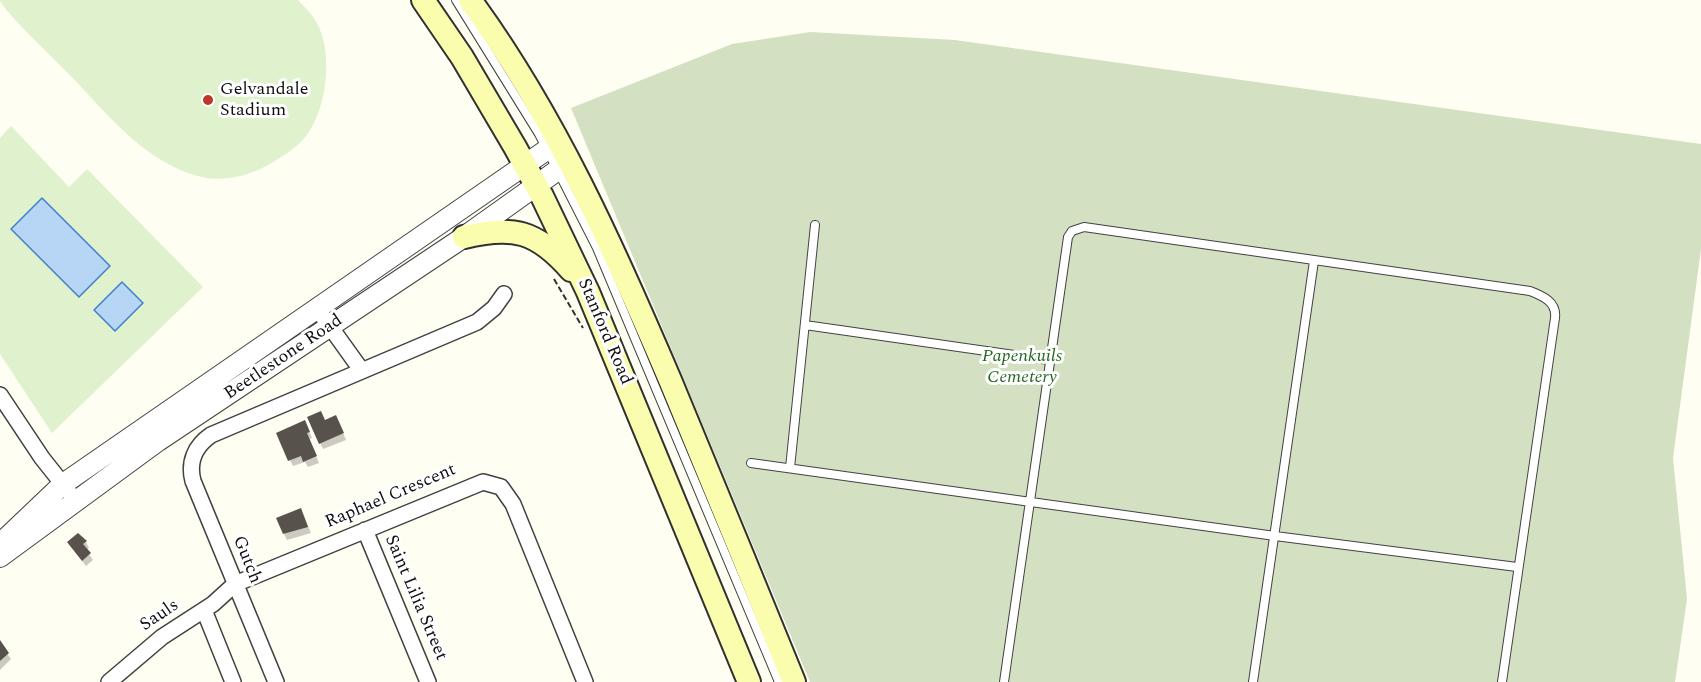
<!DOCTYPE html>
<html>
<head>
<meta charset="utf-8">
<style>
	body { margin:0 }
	canvas { display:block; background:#fffef2 }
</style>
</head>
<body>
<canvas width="1701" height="682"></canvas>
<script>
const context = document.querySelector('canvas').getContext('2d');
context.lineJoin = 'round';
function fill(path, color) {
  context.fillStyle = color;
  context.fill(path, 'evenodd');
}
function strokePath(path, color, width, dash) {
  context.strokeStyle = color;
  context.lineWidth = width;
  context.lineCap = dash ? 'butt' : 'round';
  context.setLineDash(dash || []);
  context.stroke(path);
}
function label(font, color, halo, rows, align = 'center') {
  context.font = font + ' Spectral,serif';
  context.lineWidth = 6;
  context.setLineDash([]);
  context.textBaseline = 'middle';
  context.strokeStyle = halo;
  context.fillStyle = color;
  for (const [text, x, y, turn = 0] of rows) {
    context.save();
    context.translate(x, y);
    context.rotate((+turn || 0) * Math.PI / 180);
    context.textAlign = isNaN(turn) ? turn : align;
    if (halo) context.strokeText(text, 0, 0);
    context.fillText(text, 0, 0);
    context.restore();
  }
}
const cemetery = new Path2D(`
	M810,32L955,40L1701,144V249L1673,458L1687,599L1675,682H810L571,108L732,44Z`);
const pitch = new Path2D(`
	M0,0H298C303,5 309,11 313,17C334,45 328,102 310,130C301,146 283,156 268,165C249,176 221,183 198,176C145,162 107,114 71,76C58,62 5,13 0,0Z
	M11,126L69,187L87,169L203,287L52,433L0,354V138Z`);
const water = new Path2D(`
	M42,198L110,266L79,297L11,229Z
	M122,282L143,303L115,331L94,310Z`);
const shadow = new Path2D(`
	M325,422L339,423L346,440L323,449L320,443Z
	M308,428L312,438L309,439L319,463L308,467L305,462L293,466L290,460Z
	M304,516L311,533L287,540L284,534Z
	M86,542L89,548L86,550L93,560L86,566L69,543Z
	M0,644L11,659L0,670Z`);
const building = new Path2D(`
	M321,411L325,420L336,415L344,433L319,444L307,417Z
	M305,420L310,432L307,433L317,456L303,462L301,456L288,461L276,433Z
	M301,508L308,527L283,534L276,518Z
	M78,533L87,541L83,544L91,553L82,561L67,542Z
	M0,640L9,653L0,661Z`);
const path = new Path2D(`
	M554,279L583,328`);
const service = new Path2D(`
	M456,0L539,134L597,248L779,682
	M805,325L1049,360
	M751,463L1275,536L1517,567
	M790,468L815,225
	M1004,682L1068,237L1072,231L1084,227L1530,291C1543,296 1557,302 1555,318L1502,682
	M1253,682L1314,261`);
const minor = new Path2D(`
	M316,307L362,371
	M0,395L42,458L69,492
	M365,530L428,682
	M204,610L233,682
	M109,682L162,637L213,604L235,584L483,482L501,487L513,504L585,682
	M276,682L193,481C188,462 195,446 211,435L477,322L494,308L504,294`);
const tertiary = new Path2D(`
	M0,544L63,484L558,142
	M0,557L158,441L464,237L569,162`);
const secondary = new Path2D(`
	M423,0L462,57L515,147L542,196L588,292L749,682
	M470,0C555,116 614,249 670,380C712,481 753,581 794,682
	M464,237C513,225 537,231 571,270`);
const markers = [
	[208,100,6,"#be3728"]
];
const poiNames = [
	["Gelvandale",220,90],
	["Stadium",220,111]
];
const streetNames = [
	["Stanford Road",604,332,67],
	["Beetlestone Road",284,358,-34],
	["Raphael Crescent",391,497,-23],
	["Gutch",246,560,68],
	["Saint Lilia Street",415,598,67],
	["Sauls",160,616,-34]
];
const parkNames = [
	["Papenkuils",1022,357],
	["Cemetery",1022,378]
];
fill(cemetery, '#d3e1c2');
fill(pitch, '#dff1cd');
fill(water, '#b7d5f5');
strokePath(water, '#3f7fcb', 1.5);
fill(shadow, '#0003');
fill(building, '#58524c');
strokePath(service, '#424242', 10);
strokePath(minor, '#424242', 18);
strokePath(tertiary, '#424242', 22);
strokePath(secondary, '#313131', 26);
strokePath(path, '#313131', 2, [6, 3]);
strokePath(service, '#fff', 8);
strokePath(minor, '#fff', 15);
strokePath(tertiary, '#fff', 20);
strokePath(secondary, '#fafdae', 22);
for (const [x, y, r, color] of markers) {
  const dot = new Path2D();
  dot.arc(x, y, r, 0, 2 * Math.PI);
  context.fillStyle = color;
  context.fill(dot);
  strokePath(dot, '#fff', 2);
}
label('18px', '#0f0f0f', '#fff', poiNames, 'left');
label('18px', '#0f0f0f', '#fff', streetNames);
label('italic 18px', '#246720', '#fff', parkNames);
</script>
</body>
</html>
